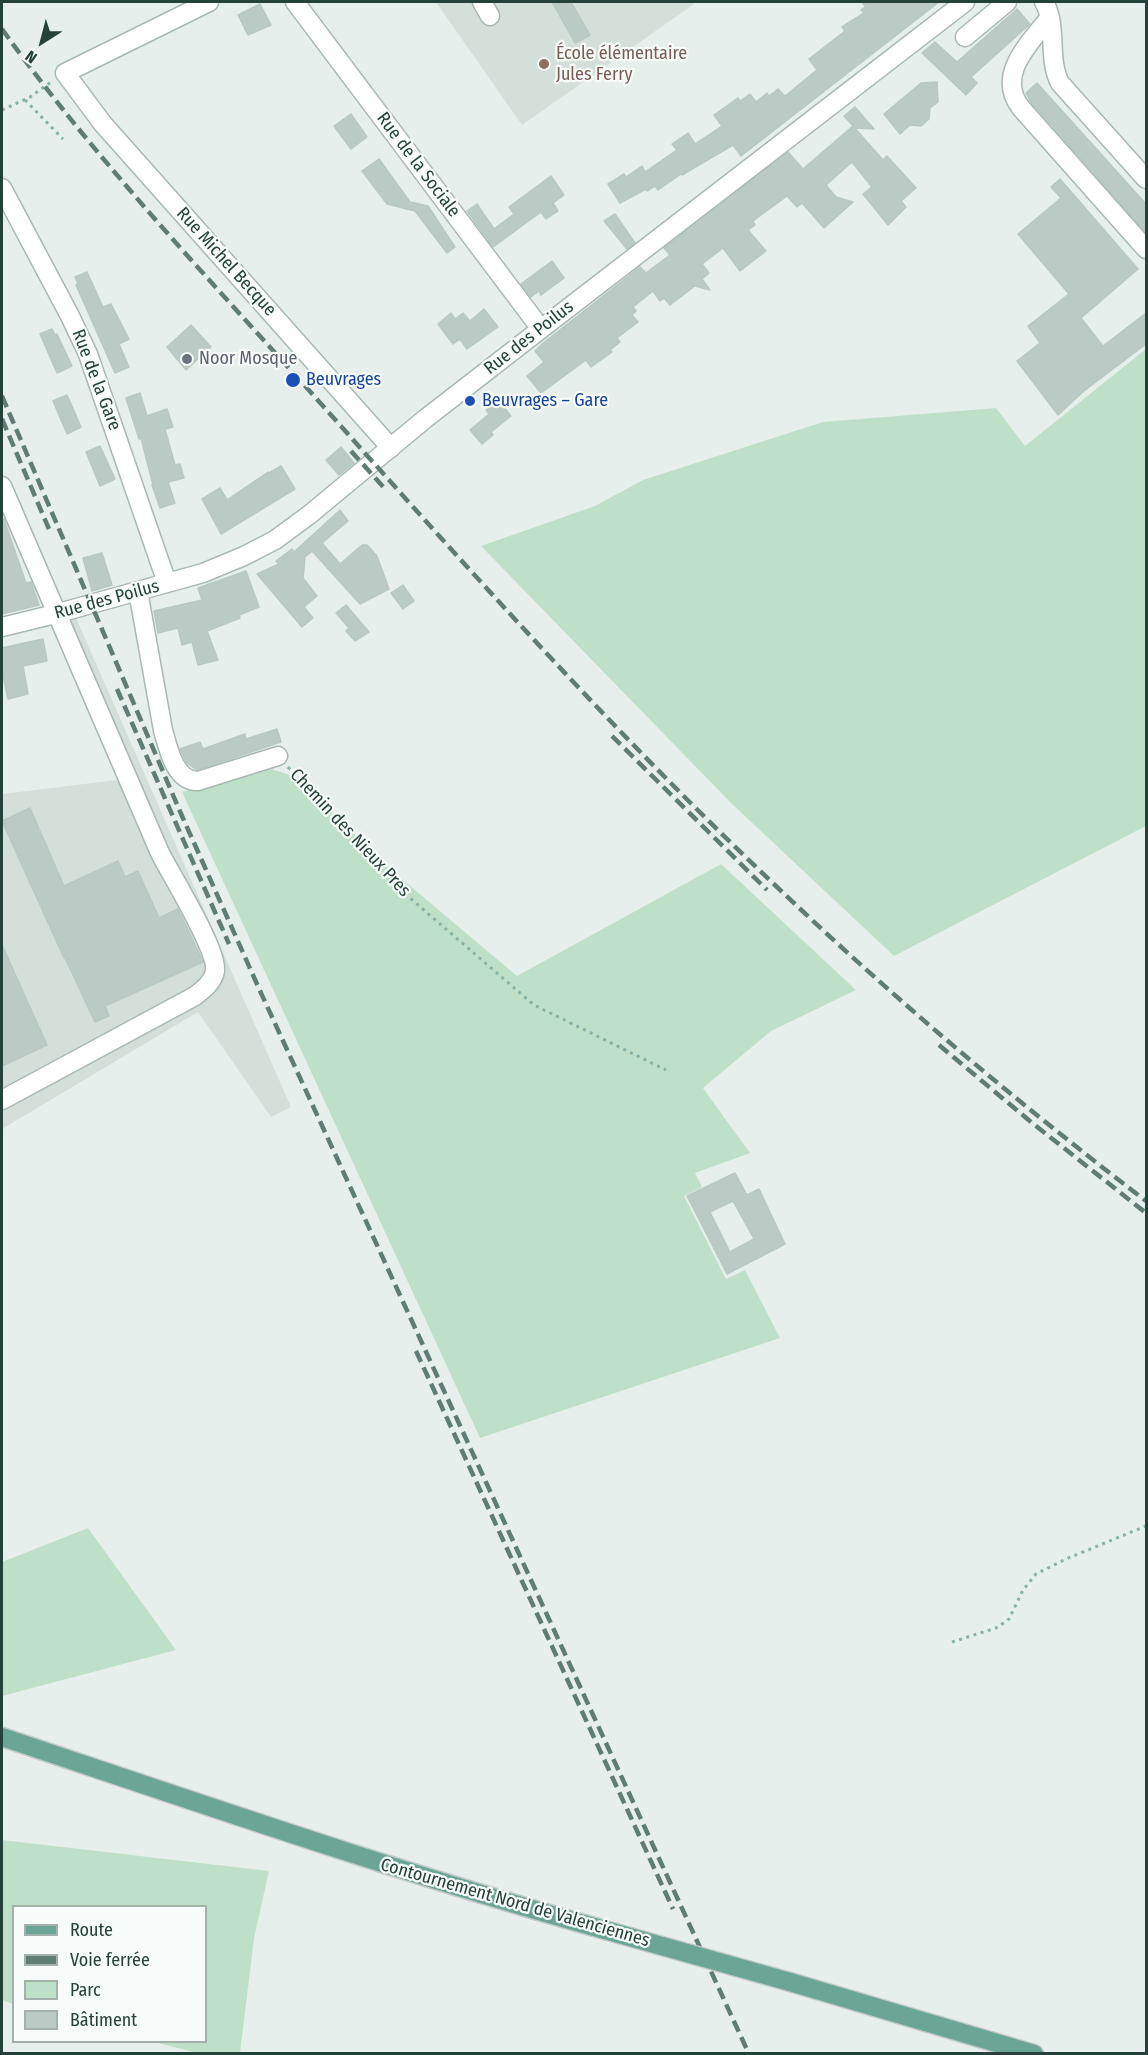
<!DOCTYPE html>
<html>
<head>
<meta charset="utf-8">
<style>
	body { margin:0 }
	#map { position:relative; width:1148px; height:2055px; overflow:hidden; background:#e6efeb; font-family:"Fira Sans Condensed",sans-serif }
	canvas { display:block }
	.frame { position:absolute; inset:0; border:3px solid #24423a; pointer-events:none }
	.legend { position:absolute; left:12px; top:1905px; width:195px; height:138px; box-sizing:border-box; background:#f7fbf9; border:2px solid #a3b1ad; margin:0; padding:8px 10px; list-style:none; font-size:18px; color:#24423a }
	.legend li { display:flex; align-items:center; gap:12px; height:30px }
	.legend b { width:30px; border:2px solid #a3b1ad }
	.north { position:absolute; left:12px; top:12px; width:60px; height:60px; -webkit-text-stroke:4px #f7fbf9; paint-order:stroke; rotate:216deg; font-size:16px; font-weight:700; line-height:24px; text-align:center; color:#24423a }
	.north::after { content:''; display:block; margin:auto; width:21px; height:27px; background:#24423a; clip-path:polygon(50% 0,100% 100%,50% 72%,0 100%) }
</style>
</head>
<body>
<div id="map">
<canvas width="1148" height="2055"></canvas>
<div class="frame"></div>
<ul class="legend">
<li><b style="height:8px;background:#6aa596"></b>Route</li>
<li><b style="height:8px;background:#5f7d75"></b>Voie ferrée</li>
<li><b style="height:16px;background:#bfe0c8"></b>Parc</li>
<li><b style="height:16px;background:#bbcac4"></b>Bâtiment</li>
</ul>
<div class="north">N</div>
</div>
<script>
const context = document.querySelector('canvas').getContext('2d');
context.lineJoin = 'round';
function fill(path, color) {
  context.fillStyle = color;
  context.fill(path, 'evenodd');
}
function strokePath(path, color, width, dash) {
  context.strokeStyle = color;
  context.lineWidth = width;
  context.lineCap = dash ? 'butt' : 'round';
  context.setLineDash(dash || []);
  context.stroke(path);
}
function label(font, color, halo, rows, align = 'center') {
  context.font = font + ' "Fira Sans Condensed",sans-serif';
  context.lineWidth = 4.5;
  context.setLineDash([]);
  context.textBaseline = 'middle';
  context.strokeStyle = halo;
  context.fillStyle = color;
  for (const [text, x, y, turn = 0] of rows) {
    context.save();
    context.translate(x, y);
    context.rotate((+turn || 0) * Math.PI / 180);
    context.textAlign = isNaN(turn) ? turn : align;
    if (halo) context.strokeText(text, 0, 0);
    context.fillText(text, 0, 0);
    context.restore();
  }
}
const built = new Path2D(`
	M436,2H693L694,4L522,125Z
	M76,618L291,1107L271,1117L198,1012L2,1129V794L117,780L133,775L68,621Z`);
const green = new Path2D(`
	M1146,349V826L894,956L731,803L481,546L595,506L643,480L823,422L996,408L1025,446Z
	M271,769L296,777L390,869L517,976L721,864L856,990L771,1031L703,1088L750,1153L695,1173L702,1187L684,1196L726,1279L745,1270L780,1338L480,1438L182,792Z
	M88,1528L176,1650L2,1696V1562Z
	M2,1840L269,1871L254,1938L240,2053H198L154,2042H206V1906H14L13,2004L2,2000Z`);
const building = new Path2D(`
	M552,2H571L590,35L575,43Z
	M862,2H939L741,156L733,145L682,175L681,174L658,190L655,186L647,191L646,189L620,203L608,184L624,174L626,177L642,166L645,172L677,150L672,144L688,133L695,144L722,126L714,115L738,98L740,101L750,94L756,102L767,93L769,96L778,89L785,96L817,70L809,59L845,31L842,27L864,13L861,10L866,7Z
	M260,4L271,25L248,35L238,15Z
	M1017,9L1030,24L971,77L977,83L966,95L922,53L935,42L957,62Z
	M937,82L938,102L930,108L929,119L921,126L910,125L900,134L884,114L921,83Z
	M1037,83L1146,204V233L1030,101L1026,93Z
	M855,107L874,129L855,128L844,116Z
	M351,114L367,137L351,149L334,126Z
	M853,126L883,160L887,156L916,188L901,201L906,207L888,225L863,194L872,187L852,162L826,185L836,197L853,202L824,228L802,203L797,207L787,196L753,221L755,225L748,230L766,251L740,271L723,248L702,264L709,273L702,279L710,290L695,286L670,305L664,298L660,301L653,291L633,307L636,311L632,315L638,322L617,338L620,342L610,350L612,352L591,367L586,360L541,393L527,376L544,362L535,351L542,344L640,267L646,273L670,255L664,248L788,152L803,169Z
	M379,159L410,202L428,206L455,247L447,253L415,211L387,204L362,171Z
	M551,176L564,195L553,203L558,211L546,219L541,212L493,247L467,211L477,204L494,229L514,214L509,207Z
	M1060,179L1138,269L1081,318L1103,346L1146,313V344L1084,391L1058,415L1017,361L1040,343L1028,326L1069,294L1018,234L1061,198L1051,187Z
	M615,214L635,243L627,249L604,221Z
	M552,261L564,278L541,295L539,291L531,297L521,284Z
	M87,272L103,307L111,304L129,339L119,344L129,367L115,373L76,285L78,284L75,277Z
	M484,309L498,327L467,349L460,339L453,344L438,324L451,313L455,319L463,313L470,321Z
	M191,325L211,347L186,370L167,347Z
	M52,329L55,335L57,334L72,366L57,373L40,334Z
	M140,393L147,416L167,409L173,427L165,429L175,465L180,464L184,478L168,482L175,503L160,508L152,485H153L141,438L139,439L126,398Z
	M67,395L81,427L67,434L53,401Z
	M498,400L511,416L491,432L493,435L482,444L470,430L489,414L486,410Z
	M100,446L115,479L100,486L86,452Z
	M341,447L354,463L339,475L326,460Z
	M281,466L295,489L221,534L202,499L220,488L227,500L268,472L269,473Z
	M340,510L348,521L322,543L340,564L362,545H367L377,556L389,589L360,604L312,551L305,557L303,578L317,596L304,607L313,618L302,627L257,574L279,564L276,561L292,549L294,552Z
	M2,519H4L26,583L31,582L39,605L2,614Z
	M102,553L112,585L92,591L83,558Z
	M246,571L259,607L239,615L240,618L207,631L218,660L198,665L192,642L182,645L178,628L158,633L154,611L202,600L198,588Z
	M403,585L414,601L403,609L391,593Z
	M346,605L369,632L355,641L346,631L349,628L336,613Z
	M43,639L47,661L23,666L28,694L8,699L2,671V648Z
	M277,729L281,742L197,770L187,763L180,749L200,742L203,749L245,734L246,739Z
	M30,808L64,886L118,861L125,877L138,871L159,918L178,909L203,962L105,1006L109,1016L95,1022L65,958H64L2,821Z
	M2,945L47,1045L2,1066Z
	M735,1173L747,1195L759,1189L785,1244L727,1274L687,1196ZM733,1201L754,1239L730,1252L710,1212Z`);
const path = new Path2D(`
	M25,100L63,139
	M2,110L30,97L51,82
	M288,767L403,892L534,1005L666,1070
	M952,1642L996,1628L1009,1619L1023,1590L1036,1574L1066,1559L1146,1526`);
const minor = new Path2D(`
	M209,2L65,73L103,124L391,448
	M295,2L541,329
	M482,2L490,16
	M1044,2C1058,26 1047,58 1060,83L1146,179
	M1050,17C1030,43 995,75 1021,108L1146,249
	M965,37L1007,2
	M2,188L70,316L88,354L167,583
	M2,486L160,853C171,875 218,950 215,971C213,982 204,989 195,996L2,1100
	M138,591L163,730C168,748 175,782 198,781L278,756
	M2,627L55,614L203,573L244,556L275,540L309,515L425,419L541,329L965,2`);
const major = new Path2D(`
	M2,1737C202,1804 401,1873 605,1930
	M790,1982L1034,2054`);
const rail = new Path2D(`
	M2,29C98,163 213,283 323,406C469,570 616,735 776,886C893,998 1018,1103 1146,1201
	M2,396L182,816L261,993L749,2054
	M2,419L49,529
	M351,451L387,491
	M117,689L229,944
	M612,736L767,890
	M939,1045L1031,1122L1146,1213
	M416,1351L673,1909`);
const majorBridge = new Path2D(`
	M605,1930L790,1982`);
const markers = [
	[544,64,6,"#8d6e63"],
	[187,359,6,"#6b7280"],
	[293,380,8,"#1a4fb4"],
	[470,401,6,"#1a4fb4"]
];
const educationNames = [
	["École élémentaire",556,54],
	["Jules Ferry",556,75]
];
const streetNames = [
	["Rue de la Sociale",418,165,53],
	["Rue Michel Becque",226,262,48],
	["Rue des Poilus",529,338,-38],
	["Rue de la Gare",96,380,69],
	["Rue des Poilus",107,600,-15],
	["Chemin des Nieux Pres",350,833,47],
	["Contournement Nord de Valenciennes",515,1903,16]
];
const worshipNames = [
	["Noor Mosque",199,359]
];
const transitNames = [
	["Beuvrages",306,380],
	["Beuvrages – Gare",482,401]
];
fill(built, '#d4dfda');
fill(green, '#bfe0c8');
fill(building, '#bbcac4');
strokePath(building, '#b8c9c2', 1.5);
strokePath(minor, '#a8b8b2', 21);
strokePath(major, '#c2cac8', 21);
strokePath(path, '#86b3a5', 3, [3, 4.5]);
strokePath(minor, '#fff', 18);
strokePath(major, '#6aa596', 18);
strokePath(rail, '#5f7d75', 4.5, [12, 6]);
strokePath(majorBridge, '#c2cac8', 21, []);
strokePath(majorBridge, '#6aa596', 18);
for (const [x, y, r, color] of markers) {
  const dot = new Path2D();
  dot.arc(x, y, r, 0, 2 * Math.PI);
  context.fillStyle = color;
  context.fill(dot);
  strokePath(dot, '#f7fbf9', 2);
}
label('18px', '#785e54', '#f7fbf9', educationNames, 'left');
label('18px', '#24423a', '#f7fbf9', streetNames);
label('18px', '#5b616d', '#f7fbf9', worshipNames, 'left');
label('18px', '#164399', '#f7fbf9', transitNames, 'left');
</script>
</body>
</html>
